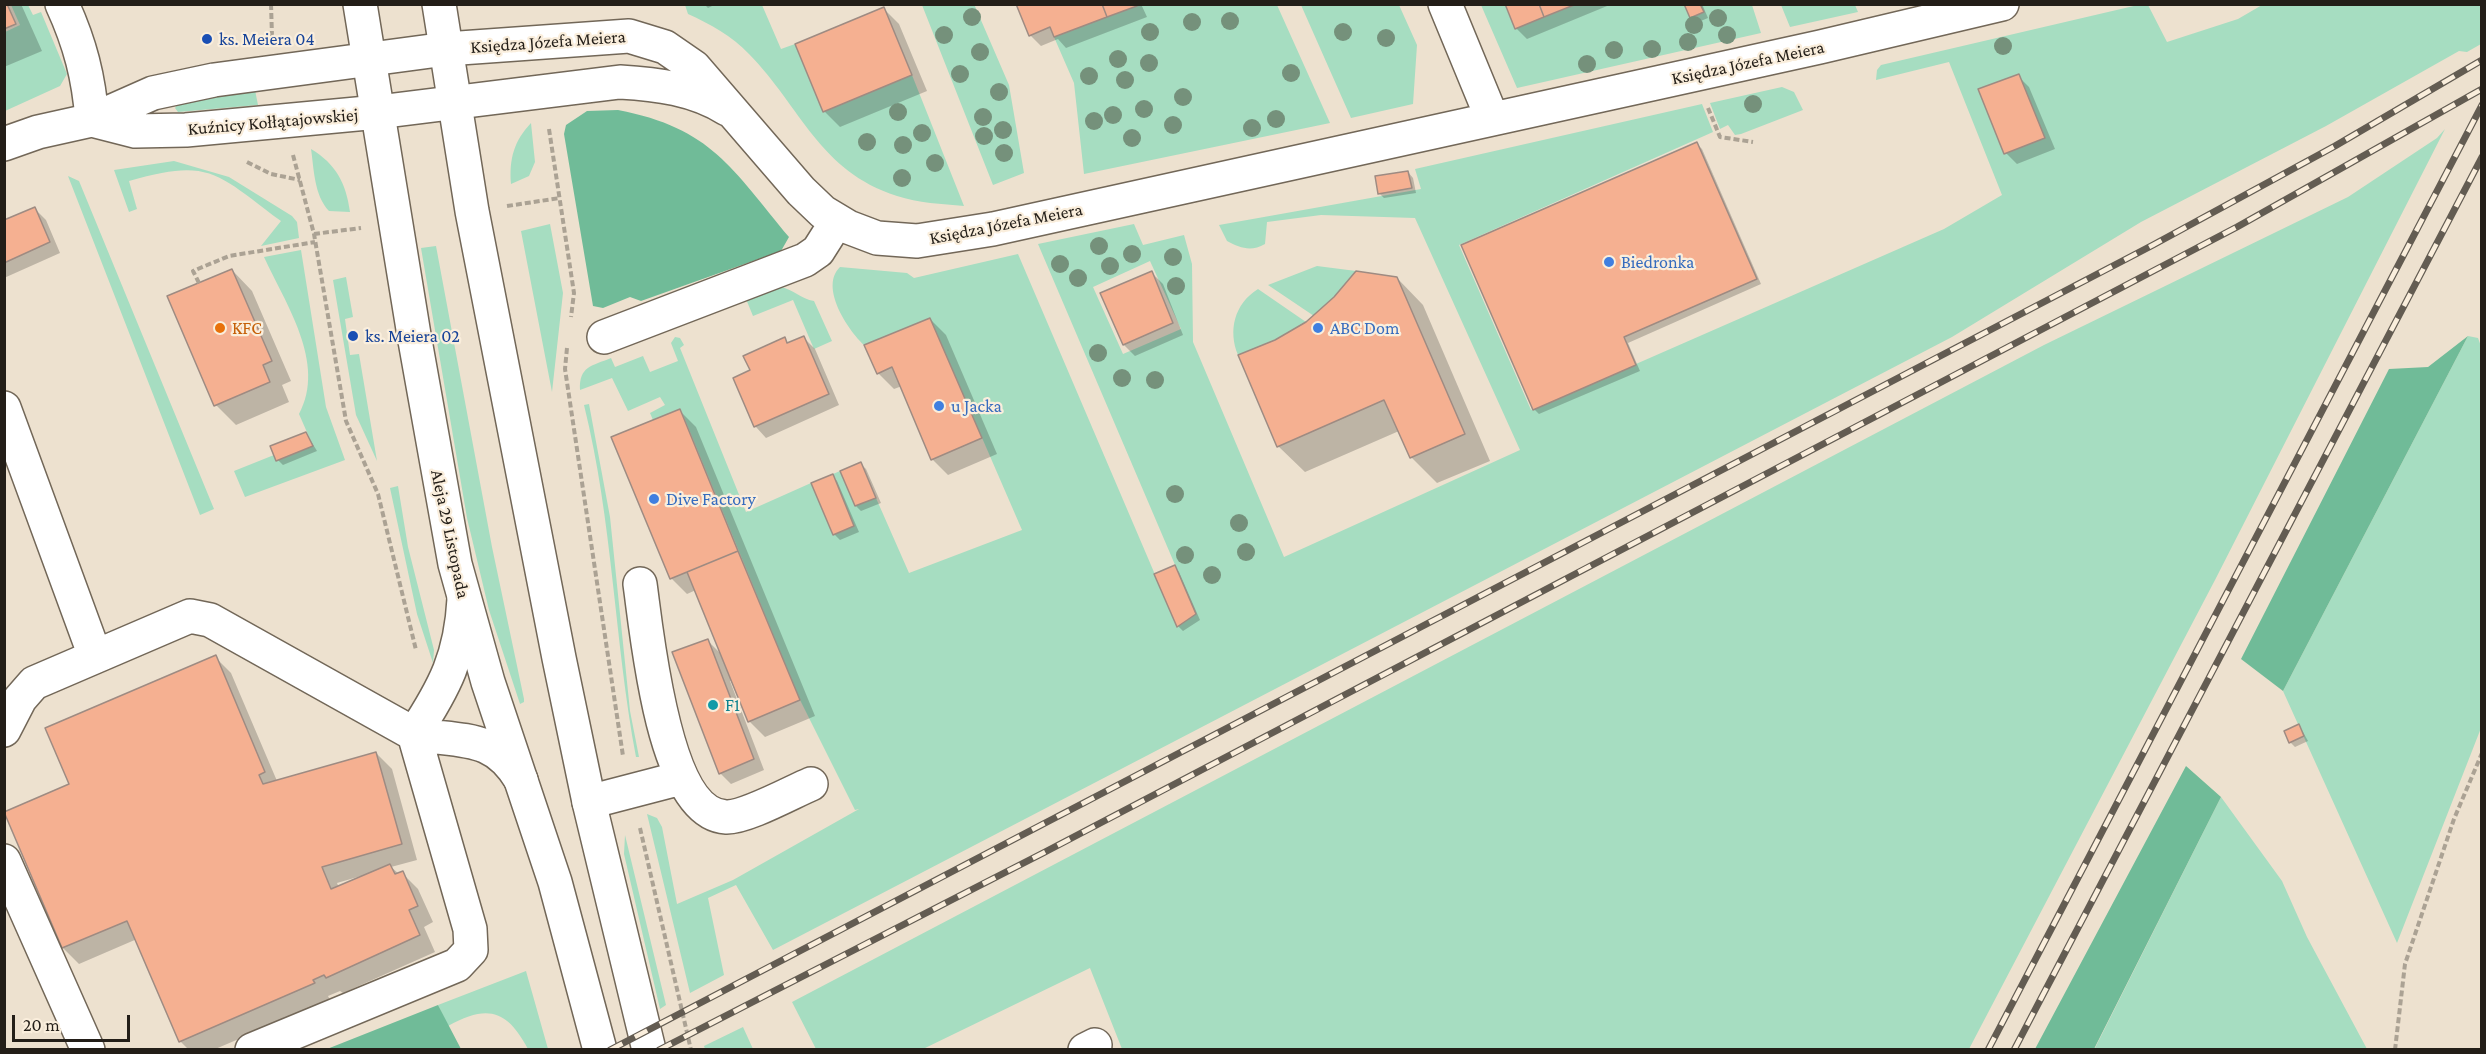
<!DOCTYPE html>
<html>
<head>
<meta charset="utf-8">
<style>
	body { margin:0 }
	#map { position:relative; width:2486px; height:1054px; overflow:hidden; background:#ede1cf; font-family:"Crimson Pro",serif }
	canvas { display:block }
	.frame { position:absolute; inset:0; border:6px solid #231e18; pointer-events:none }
	.scale { position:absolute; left:12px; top:1015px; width:118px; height:27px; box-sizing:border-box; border:3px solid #231e18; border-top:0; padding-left:8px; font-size:18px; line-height:21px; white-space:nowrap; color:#231e18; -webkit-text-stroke:4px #faeedc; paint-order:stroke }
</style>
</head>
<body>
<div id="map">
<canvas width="2486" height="1054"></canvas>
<div class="frame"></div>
<div class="scale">20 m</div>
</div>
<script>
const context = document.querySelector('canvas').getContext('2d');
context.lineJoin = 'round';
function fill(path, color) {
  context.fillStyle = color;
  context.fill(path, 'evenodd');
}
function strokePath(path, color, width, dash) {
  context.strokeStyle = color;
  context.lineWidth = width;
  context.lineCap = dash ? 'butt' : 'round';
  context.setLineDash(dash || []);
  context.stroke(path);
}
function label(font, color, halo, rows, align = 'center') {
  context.font = font + ' "Crimson Pro",serif';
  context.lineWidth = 4.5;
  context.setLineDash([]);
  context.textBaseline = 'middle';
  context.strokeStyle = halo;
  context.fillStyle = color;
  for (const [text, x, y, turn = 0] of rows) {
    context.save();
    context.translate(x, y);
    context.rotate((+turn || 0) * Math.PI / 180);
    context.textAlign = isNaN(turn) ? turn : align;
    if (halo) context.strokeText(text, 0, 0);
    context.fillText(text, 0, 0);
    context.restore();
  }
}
const green = new Path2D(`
	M974,4L1009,85L1024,173L993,185L922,5Z
	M11,5H28L33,15L41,12L67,74L60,86L5,111V32L20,25Z
	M685,5H762L781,49L795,44L823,112L912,75L964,206C942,204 918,203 897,196C819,171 801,107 749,54C732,36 710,24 688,14Z
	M1136,5H1277L1330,123L1084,174L1074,83L1054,37Z
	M1301,5H1399L1417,45L1413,104L1351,118Z
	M1481,5H1505L1515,29L1575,5H1752L1761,33L1517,88Z
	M1781,5H1855L1858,12L1790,27Z
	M2138,5H2148L2167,42L2238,19L2262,5H2481V44L2467,52L2459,51L2326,126L2141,222L1952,337L773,950L736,885L708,898L724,975L690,993L647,814L657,818L662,827L677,904L733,880L859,809L855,810L800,700L681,410L653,420L650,413L665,405L660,397L628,411L612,378L580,390C579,366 592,366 611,358L615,367L643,356L650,372L678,361L671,343L675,337L680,338L684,345L680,348L746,512L811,483L833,535L854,526L833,474L840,471L855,506L876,498L909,573L1022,530L930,318L864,345C848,330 819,287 840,267L907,273L914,278L1018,254L1177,626L1196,614L1038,244L1134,224L1143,245L1184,235L1192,264L1193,342L1284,557L1520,450L1415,218L1321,215L1267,222L1265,244C1251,252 1240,248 1227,241L1219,225L1421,189L1415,169L1702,104L1713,132L1459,245L1531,410L1944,229L2002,195L1949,62L1876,80L1877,70L1881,65ZM1150,261L1181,329L1123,354L1093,287Z
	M1782,87L1794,92L1803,110L1741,134L1735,135L1728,125L1720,129L1710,103Z
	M255,90L258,105L178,112L175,108L178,104Z
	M531,123L535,162L529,176L511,184C509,159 514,141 531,123Z
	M2445,129L2215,580L1969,1049H1122L1090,968L923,1049H816L792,1002L2044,345L2348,197L2437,138Z
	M311,149C336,164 346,183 350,212L329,211C314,195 314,169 311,149Z
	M174,161L229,177L292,216L297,222L299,238L261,246L281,221C217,174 211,157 129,181L137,209L129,212L114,170Z
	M68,176L79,181L214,509L200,515Z
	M550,224L563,293L552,392L521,231Z
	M436,246L492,547L524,699V702L520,704L489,610L467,518L421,248Z
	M301,250L326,407L345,460L245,497L234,471L274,455L277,461L313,446L299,414C327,363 285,303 264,257Z
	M1317,266L1356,271L1334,297L1314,316L1268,285Z
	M346,277L353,317L345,319L350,355L359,354L377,461L356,415L333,280Z
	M780,287C793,289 801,299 814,301L832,341L814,349L793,300L753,316L746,299Z
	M1258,289L1306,322L1275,340L1238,355C1228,331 1234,304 1258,289Z
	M2468,336L2478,338L2482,349L2481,728L2397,943L2283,691Z
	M589,404L610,517L630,711L639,757H636C614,639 613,522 584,405Z
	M398,486L408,547L434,650L433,663L417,614L390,488Z
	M2221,797L2282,881L2307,937L2367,1049L2094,1050Z
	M625,835L666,1005L660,1009L624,854Z
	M526,971L548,1049H528C507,1010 488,1004 448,1026L438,1005Z
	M743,1027L753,1049H705L704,1046Z`);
const forest = new Path2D(`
	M618,110C712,128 732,169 789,237L781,251L641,301L630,297L603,308L593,306L564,134L566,125L587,111Z
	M2468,336L2283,691L2241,659L2389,369L2428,367Z
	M2186,766L2221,797L2094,1049H2035Z
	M438,1005L461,1049H327Z`);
const shadow = new Path2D(`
	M4,4H21L42,51L4,67Z
	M704,4H716L708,8Z
	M1018,4H1141L1147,17L1066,48L1058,39L1041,46L1030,35Z
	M1506,4H1612L1527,39L1516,28Z
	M1685,4H1702L1708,18L1696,23Z
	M883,8L899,24L927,91L840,127L824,111Z
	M2018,76L2029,87L2055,149L2017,164L2006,153Z
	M1697,144L1702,149L1761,284L1628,343L1640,371L1539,414L1534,409Z
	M1408,172L1413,178L1416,193L1384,198L1379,193Z
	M35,209L46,220L60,253L4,278V222Z
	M232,270L252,291L291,381L282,385L289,402L236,425L216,405Z
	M1152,273L1163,284L1183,335L1135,356L1124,345L1102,294Z
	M1397,278L1423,305L1490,461L1437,483L1411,457L1399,431L1305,472L1278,446L1275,341L1322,311Z
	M930,319L946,335L997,454L948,475L932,459L902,386L894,389L878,373Z
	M804,338L815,349L839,405L766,438L756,427L735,379L752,371L784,339L789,344Z
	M680,411L696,427L815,716L765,737L749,721L733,680L730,681L764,770L731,784L720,773L707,640L723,656L696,590L687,594L671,578Z
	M306,433L317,451L283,465L278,460Z
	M861,464L866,469L881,503L861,511L856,506Z
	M832,476L837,481L859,532L840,540L835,535L813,484Z
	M1174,567L1179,572L1200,620L1183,631L1178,626Z
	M215,657L231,673L277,781L376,753L392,769L417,860L391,867L399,874L402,873L418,889L433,922L424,927L435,952L343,993L340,991L328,996L330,1000L213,1050H189L180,1041L137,939L79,964L63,948L5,813L71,785ZM361,876L339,888L337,883Z
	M2299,725L2308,741L2295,747L2290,742Z`);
const building = new Path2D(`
	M4,4H7L16,24L4,29Z
	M1016,4H1102L1107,17L1054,37L1050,27L1029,36Z
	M1102,4H1136L1137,6L1107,17Z
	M1505,4H1539L1544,17L1515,29Z
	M1539,4H1573L1574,5L1544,17Z
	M1684,4H1700L1704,12L1690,18Z
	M884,7L912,75L823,112L795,44Z
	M2019,74L2045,138L2004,154L1978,89Z
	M1697,142L1757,279L1624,337L1636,365L1533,410L1461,245Z
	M1408,171L1412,188L1378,194L1375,176Z
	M35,207L50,242L4,263V220Z
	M232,269L272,361L263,365L270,382L214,406L167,296Z
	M1152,271L1173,323L1123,345L1100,293Z
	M1356,271L1397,277L1465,434L1410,458L1384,400L1277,447L1238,355L1275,340L1306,322L1334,297Z
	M930,318L982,438L931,460L892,367L877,374L864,345Z
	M804,336L829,394L754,427L733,378L750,370L743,356L785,337L787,343Z
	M680,409L738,551L670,579L611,437Z
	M306,432L313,446L276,461L270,446Z
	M861,462L876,498L855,506L840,471Z
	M833,474L854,526L833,535L811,483Z
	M738,551L800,700L748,722L687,572Z
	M1175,565L1196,614L1177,627L1154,574Z
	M708,639L754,759L719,774L672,652Z
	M216,655L265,772L259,775L263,784L376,752L402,844L322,867L331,889L390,864L395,874L403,871L418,906L409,910L420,935L326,978L324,975L313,980L315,983L179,1042L127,921L62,948L4,812L69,784L45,728Z
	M2299,724L2304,736L2289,743L2284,731Z`);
const path = new Path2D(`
	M271,4L272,36
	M1708,108L1720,137L1753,142
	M549,129L574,293L571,317
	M293,155L314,234L346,421L378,494L416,650
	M247,162L271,174L300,180
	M507,206L560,198
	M314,234L361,228
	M199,283L193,271L229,256L315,242
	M567,348L565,369L623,756
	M640,828L691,1050
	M2395,1050L2405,964L2454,819L2482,753`);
const minor = new Path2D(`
	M62,4C80,43 89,78 92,120
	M1445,4L1492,118
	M92,120L135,131L186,130L378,112L620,82C657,84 695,89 727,109
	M4,144L38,132L92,120L153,93L214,80L446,49L629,36L665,47L694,67L801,191L823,212L848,227L877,238L917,241L993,229L1820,47L2002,4
	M604,337L805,260L818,251L837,221
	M4,408L95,656
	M640,584C647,633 663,814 726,817C745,818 792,792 811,784
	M464,599C461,656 445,687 414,734C462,742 494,734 521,780
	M4,730L20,699L34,683L190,616L210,620L414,734L470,929L471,950L457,965L252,1050
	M589,802L681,778
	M4,861L88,1050
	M1085,1050L1095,1045`);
const major = new Path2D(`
	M360,4L414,335L455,564L488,682L555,882L600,1050
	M439,4L472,211L559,658L589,802L649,1050`);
const rail = new Path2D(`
	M610,1050L2153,245L2335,146L2482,60
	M659,1050L1045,852L2237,227L2482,89
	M1988,1050L2482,105
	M2014,1050L2482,157`);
const trees = [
	[972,17],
	[1718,18],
	[1230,21],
	[1192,22],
	[1694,25],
	[1150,32],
	[1343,32],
	[944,35],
	[1727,35],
	[1386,38],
	[1688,42],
	[2003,46],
	[1652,49],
	[1614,50],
	[980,52],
	[1118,59],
	[1149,63],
	[1587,64],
	[1291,73],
	[960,74],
	[1089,76],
	[1125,80],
	[999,92],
	[1183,97],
	[1753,104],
	[1144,109],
	[898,112],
	[1113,115],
	[983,117],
	[1276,119],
	[1094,121],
	[1173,125],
	[1252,128],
	[1003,130],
	[922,133],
	[984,136],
	[1132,138],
	[867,142],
	[903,145],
	[1004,153],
	[935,163],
	[902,178],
	[1099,246],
	[1132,254],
	[1173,257],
	[1060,264],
	[1110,266],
	[1078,278],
	[1176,286],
	[1098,353],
	[1122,378],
	[1155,380],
	[1175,494],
	[1239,523],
	[1246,552],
	[1185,555],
	[1212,575]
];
const markers = [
	[207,39,6,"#1a4fb4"],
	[1609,262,6,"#3f7fe0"],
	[220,328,6,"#e8710a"],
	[1318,328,6,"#3f7fe0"],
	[353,336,6,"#1a4fb4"],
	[939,406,6,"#3f7fe0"],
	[654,499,6,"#3f7fe0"],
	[713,705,6,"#0f9aa8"]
];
const transitNames = [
	["ks. Meiera 04",219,39],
	["ks. Meiera 02",365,336]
];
const streetNames = [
	["Księdza Józefa Meiera",548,42,-4],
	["Księdza Józefa Meiera",1748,63,-12],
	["Kuźnicy Kołłątajowskiej",273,122,-5],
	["Księdza Józefa Meiera",1006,224,-11],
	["Aleja 29 Listopada",450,534,78]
];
const shopNames = [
	["Biedronka",1621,262],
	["ABC Dom",1330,328],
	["u Jacka",951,406],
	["Dive Factory",666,499]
];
const foodNames = [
	["KFC",232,328]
];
const cultureNames = [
	["F1",725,705]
];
fill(green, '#a6ddc1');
fill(forest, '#70bb98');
fill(shadow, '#0003');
fill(building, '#f5b091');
strokePath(building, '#9e8b82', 1.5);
strokePath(minor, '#726758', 36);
strokePath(major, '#726758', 36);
strokePath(path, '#aba294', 4, [6, 3]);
strokePath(minor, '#fff', 33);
strokePath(major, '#fff', 33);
strokePath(rail, '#635c52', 7);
strokePath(rail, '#faeedc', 4.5, [14]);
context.fillStyle = '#75917b';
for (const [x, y] of trees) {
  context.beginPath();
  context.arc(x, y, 9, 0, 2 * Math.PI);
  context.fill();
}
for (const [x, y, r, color] of markers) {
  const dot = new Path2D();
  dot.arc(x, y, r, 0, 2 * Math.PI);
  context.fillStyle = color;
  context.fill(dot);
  strokePath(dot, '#faeedc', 2);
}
label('18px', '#164399', '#faeedc', transitNames, 'left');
label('18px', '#231e18', '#faeedc', streetNames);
label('18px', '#366cbe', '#faeedc', shopNames, 'left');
label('18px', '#c56008', '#faeedc', foodNames, 'left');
label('18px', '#0d838f', '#faeedc', cultureNames, 'left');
</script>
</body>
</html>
